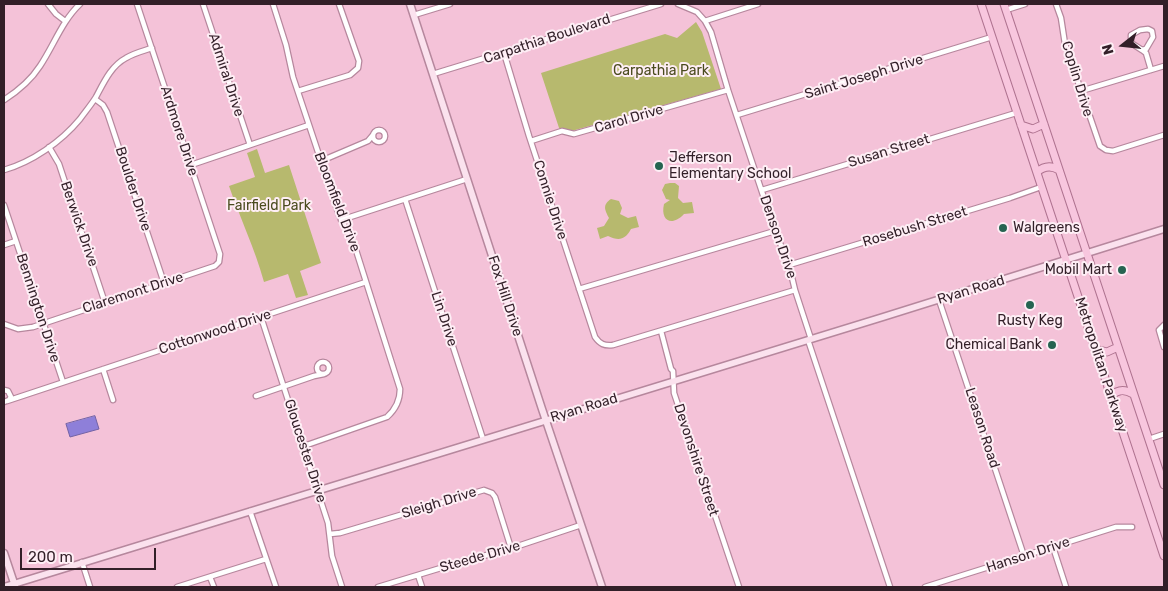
<!DOCTYPE html>
<html>
<head>
<meta charset="utf-8">
<style>
	body { margin:0 }
	#map { position:relative; width:1168px; height:591px; overflow:hidden; background:#f4c2d8; font-family:Rubik,sans-serif }
	canvas { display:block }
	.frame { position:absolute; inset:0; border:5px solid #321f28; pointer-events:none }
	.north { position:absolute; left:1098px; top:20px; width:50px; height:50px; -webkit-text-stroke:4px #feeef5; paint-order:stroke; rotate:254deg; font-size:14px; font-weight:700; line-height:20px; text-align:center; color:#321f28 }
	.north::after { content:''; display:block; margin:auto; width:18px; height:22px; background:#321f28; clip-path:polygon(50% 0,100% 100%,50% 72%,0 100%) }
	.scale { position:absolute; left:20px; top:548px; width:136px; height:22px; box-sizing:border-box; border:2px solid #321f28; border-top:0; padding-left:6px; font-size:15px; line-height:18px; white-space:nowrap; color:#321f28; -webkit-text-stroke:4px #feeef5; paint-order:stroke }
</style>
</head>
<body>
<div id="map">
<canvas width="1168" height="591"></canvas>
<div class="frame"></div>
<div class="north">N</div>
<div class="scale">200 m</div>
</div>
<script>
const context = document.querySelector('canvas').getContext('2d');
context.lineJoin = 'round';
function fill(path, color) {
  context.fillStyle = color;
  context.fill(path, 'evenodd');
}
function strokePath(path, color, width, dash) {
  context.strokeStyle = color;
  context.lineWidth = width;
  context.lineCap = dash ? 'butt' : 'round';
  context.setLineDash(dash || []);
  context.stroke(path);
}
function label(font, color, halo, rows, align = 'center') {
  context.font = font + ' Rubik,sans-serif';
  context.lineWidth = 4;
  context.setLineDash([]);
  context.textBaseline = 'middle';
  context.strokeStyle = halo;
  context.fillStyle = color;
  for (const [text, x, y, turn = 0] of rows) {
    context.save();
    context.translate(x, y);
    context.rotate((+turn || 0) * Math.PI / 180);
    context.textAlign = isNaN(turn) ? turn : align;
    if (halo) context.strokeText(text, 0, 0);
    context.fillText(text, 0, 0);
    context.restore();
  }
}
const green = new Path2D(`
	M696,22L702,32L721,89L561,134L541,73L665,34L677,38Z
	M257,149L265,173L289,165L321,263L300,271L308,295L296,298L288,274L264,282C255,249 240,218 229,186L255,177L247,153Z
	M670,183H675L679,186L678,198L683,203L692,202L694,213L684,214C672,227 660,221 664,204L670,200L666,199L662,190L665,184Z
	M611,199L619,201L622,208L620,214L628,218L636,216L639,227L631,229C625,240 619,241 608,236L600,239L597,228L604,226L609,218C605,210 602,205 611,199Z`);
const water = new Path2D(`
	M95,416L99,429L70,437L66,424Z`);
const street = new Path2D(`
	M48,4L56,14L65,21
	M203,4L250,145
	M273,4L286,45L293,77L339,215L355,247L400,389C400,401 396,409 387,417L304,446
	M678,4L697,12L705,21L711,32L728,90L775,231L789,265L795,290L811,339
	M1056,4L1061,18L1065,44L1100,146L1106,150L1113,151L1164,135
	M1006,10L1025,4
	M414,15L450,4
	M705,21L758,4
	M1148,29L1152,31L1153,37L1146,49L1142,50L1131,43V35L1140,30Z
	M1142,50L1146,53L1151,70
	M504,53L529,136L595,337C600,344 604,346 613,345L795,290
	M433,74L661,4
	M298,91L350,75L358,68L359,61L339,4
	M1081,91L1164,66
	M95,99L103,105L107,112L164,283
	M4,100C18,91 31,80 40,66C54,45 62,21 80,4
	M737,115L992,37
	M373 136a6 6 0 1 1 12 0a6 6 0 1 1-12 0Z
	M531,141L562,131L574,134L728,90
	M49,147L59,164L105,303
	M321,161L368,141L373,135
	M191,165L309,125
	M4,170C32,162 61,142 80,119C85,112 91,105 96,97C104,82 111,66 126,58C134,53 143,51 152,48
	M762,190L1016,113
	M405,199L483,439
	M4,205L63,382
	M341,220L467,179
	M4,245L16,241
	M789,265L1010,198L1041,187
	M579,289L775,231
	M939,300L1024,556
	M261,317L328,523L332,556L342,587
	M4,324L18,329L33,327L215,266L219,262L220,254L137,4
	M1164,325L1159,330L1164,347
	M661,331L671,369L673,371L674,393L739,587
	M808,340L890,587
	M317 368a6 6 0 1 1 12 0a6 6 0 1 1-12 0Z
	M103,369L113,400
	M4,390L8,391L11,397L9,400L4,402
	M256,396L314,376L324,374
	M7,401L366,282
	M1149,439L1164,434
	M250,511L276,587
	M330,534L340,533L484,490L492,493L495,497L511,548
	M1053,547L1066,587
	M82,562L90,587
	M418,575L422,587
	M210,577L214,587
	M177,587L266,559
	M378,587L464,561L506,550L581,525
	M925,587L1116,527H1132`);
const secondary = new Path2D(`
	M410,4L542,409L602,587
	M4,553L15,586
	M4,587L883,317L1164,229`);
const primary = new Path2D(`
	M981,4L1164,556
	M1004,4L1164,485
	M1021,125L1033,129L1044,124
	M1037,172C1044,166 1051,165 1059,170
	M1095,349L1107,352L1118,347
	M1111,396C1118,389 1125,389 1133,394`);
const markers = [
	[659,166,5,"#266451"],
	[1003,228,5,"#266451"],
	[1122,270,5,"#266451"],
	[1030,305,5,"#266451"],
	[1052,345,5,"#266451"]
];
const streetNames = [
	["Carpathia Boulevard",547,39,-18],
	["Admiral Drive",226,75,72],
	["Saint Joseph Drive",864,77,-17],
	["Coplin Drive",1077,79,73],
	["Carol Drive",629,119,-16],
	["Ardmore Drive",179,131,72],
	["Susan Street",889,151,-17],
	["Boulder Drive",133,189,72],
	["Connie Drive",550,200,72],
	["Bloomfield Drive",337,202,69],
	["Berwick Drive",79,224,71],
	["Rosebush Street",915,227,-17],
	["Denson Drive",778,237,71],
	["Ryan Road",971,290,-17],
	["Claremont Drive",133,293,-18],
	["Fox Hill Drive",505,296,72],
	["Bennington Drive",38,308,72],
	["Lin Drive",444,319,72],
	["Cottonwood Drive",215,332,-18],
	["Metropolitan Parkway",1101,365,72],
	["Ryan Road",584,408,-17],
	["Leason Road",982,428,72],
	["Gloucester Drive",305,451,72],
	["Devonshire Street",696,460,72],
	["Sleigh Drive",439,503,-17],
	["Hanson Drive",1028,555,-18],
	["Steede Drive",480,557,-16]
];
const parkNames = [
	["Carpathia Park",661,71],
	["Fairfield Park",269,206]
];
const poiNames = [
	["Jefferson",669,158],
	["Elementary School",669,174],
	["Walgreens",1013,228],
	["Mobil Mart",1112,270,"right"],
	["Rusty Keg",1030,321,"center"],
	["Chemical Bank",1042,345,"right"]
];
fill(green, '#b7b96e');
fill(water, '#8e7fd9');
strokePath(water, '#7262a4', 1);
strokePath(street, '#b6879d', 7);
strokePath(secondary, '#b6879d', 9);
strokePath(primary, '#af7390', 9);
strokePath(street, '#fff', 4.5);
strokePath(secondary, '#fbe2ee', 6);
strokePath(primary, '#f8c6de', 7);
for (const [x, y, r, color] of markers) {
  const dot = new Path2D();
  dot.arc(x, y, r, 0, 2 * Math.PI);
  context.fillStyle = color;
  context.fill(dot);
  strokePath(dot, '#feeef5', 2);
}
label('14px', '#321f28', '#feeef5', streetNames);
label('14px', '#4a4b1e', '#feeef5', parkNames);
label('14px', '#321f28', '#feeef5', poiNames, 'left');
</script>
</body>
</html>
